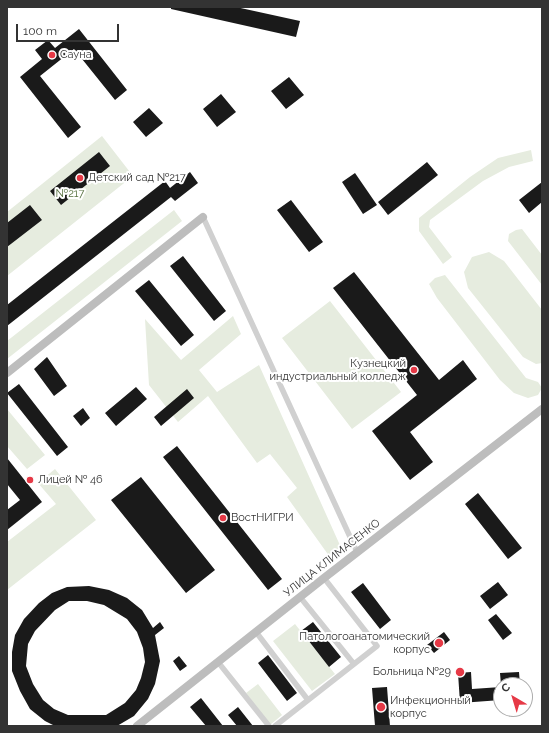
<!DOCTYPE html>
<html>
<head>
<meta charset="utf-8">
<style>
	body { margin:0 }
	#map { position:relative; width:549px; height:733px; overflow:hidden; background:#fff; font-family:Raleway,sans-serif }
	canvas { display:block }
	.frame { position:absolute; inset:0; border:8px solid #333; pointer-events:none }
	.north { position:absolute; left:493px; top:677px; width:40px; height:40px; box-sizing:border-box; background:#fff; border:1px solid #adadad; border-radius:50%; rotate:322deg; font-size:11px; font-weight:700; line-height:16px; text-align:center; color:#333 }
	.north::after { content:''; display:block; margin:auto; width:14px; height:18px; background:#e63946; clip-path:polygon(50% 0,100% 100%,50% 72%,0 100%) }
	.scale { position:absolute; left:16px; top:24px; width:103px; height:18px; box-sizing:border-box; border:2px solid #333; border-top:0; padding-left:5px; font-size:12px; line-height:14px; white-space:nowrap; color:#333; -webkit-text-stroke:3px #fff; paint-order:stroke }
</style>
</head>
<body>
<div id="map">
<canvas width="549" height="733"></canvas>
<div class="frame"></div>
<div class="north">С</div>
<div class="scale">100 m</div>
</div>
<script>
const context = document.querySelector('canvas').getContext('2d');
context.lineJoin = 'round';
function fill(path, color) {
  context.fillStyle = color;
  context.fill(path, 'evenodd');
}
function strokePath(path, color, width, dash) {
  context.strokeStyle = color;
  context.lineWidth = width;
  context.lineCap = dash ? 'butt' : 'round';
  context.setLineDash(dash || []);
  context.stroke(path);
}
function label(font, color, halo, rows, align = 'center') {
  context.font = font + ' Raleway,sans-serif';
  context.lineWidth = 4;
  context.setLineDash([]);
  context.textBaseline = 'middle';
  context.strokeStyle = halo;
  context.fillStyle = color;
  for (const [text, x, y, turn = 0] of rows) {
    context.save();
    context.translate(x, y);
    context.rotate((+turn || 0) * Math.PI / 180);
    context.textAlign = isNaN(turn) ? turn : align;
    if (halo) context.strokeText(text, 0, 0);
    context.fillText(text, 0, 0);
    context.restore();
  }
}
const green = new Path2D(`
	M102,136L133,176L7,276V212Z
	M531,150L533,161L509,167L483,181L430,220L429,227L452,257L443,264L419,231V218L470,177L498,158Z
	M174,210L182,221L7,359V341Z
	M522,229L542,255V285L508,241L509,234L516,230Z
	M489,252L504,261L542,310V363L536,364L523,357L468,288L464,272L472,257Z
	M445,275L526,378L538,382L542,388L538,395L528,398L514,393L500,380L437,298L429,284L435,278Z
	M330,301L401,392L352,429L282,338Z
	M233,316L241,334L199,370L217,392L259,365L343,552L330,563L327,553L287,497L297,488L270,454L257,463L208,396L178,422L149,385L145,319L181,360Z
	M7,409L45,455L27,469L7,446Z
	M55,469L96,520L7,590V542L56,504L38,483Z
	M295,624L335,674L312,691L273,641Z
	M258,684L282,715L270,725L246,693Z`);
const building = new Path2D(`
	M171,7H236L300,21L296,37L171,9Z
	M79,29L127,90L115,100L74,49L40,76L81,127L68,138L20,77L42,59L35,50L48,40L55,48Z
	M289,77L304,95L286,109L271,91Z
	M221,94L236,112L217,127L203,109Z
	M149,108L163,123L146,137L133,122Z
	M99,152L110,166L61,205L50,191Z
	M427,162L438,175L388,215L378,202Z
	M190,172L198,183L175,201L171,197L7,326V305L165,181L170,188Z
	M355,173L377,205L363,214L342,182Z
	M542,182V202L529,213L519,200Z
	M291,200L323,242L309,252L277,210Z
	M30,205L42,220L7,247V223Z
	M183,256L226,311L214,321L170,266Z
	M354,272L439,380L463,360L477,379L410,432L433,462L410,480L372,431L417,395L333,288Z
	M149,280L194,335L181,346L135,291Z
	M47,357L67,386L54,396L34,369Z
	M19,384L68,447L57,456L7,393Z
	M136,387L147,399L116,426L105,413Z
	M187,389L194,398L161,426L154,417Z
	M83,408L90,418L81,426L73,416Z
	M177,446L282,579L268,590L163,457Z
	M7,458L42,502L7,530V510L20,500L7,484Z
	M141,477L215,570L186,593L111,500Z
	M478,493L522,548L508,559L465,504Z
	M498,582L508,595L490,609L480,596Z
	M363,583L391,620L380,629L351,592Z
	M89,586L109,590L127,598L142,610L153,628L160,622L164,628L155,635L160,661L155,684L148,699L134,716L117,726H55L45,721L30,709L20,691L12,671V652L15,635L24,619L39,603L52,593L67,587ZM69,601H87L104,605L127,619L137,632L143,648L145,662L141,678L136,690L125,703L106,715H68L54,709L43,700L33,684L26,666L28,644L35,631L55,610Z
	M496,614L512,633L503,640L488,620Z
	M313,622L341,657L329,667L301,631Z
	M444,632L450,640L434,653L427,645Z
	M268,655L297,693L287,701L258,663Z
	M179,656L187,666L180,671L173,661Z
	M471,672L472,689L501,687V700L460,703L458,673Z
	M519,672L520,685H501L500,673Z
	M387,687L390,726H375L372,688Z
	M201,698L223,726H206L190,707Z
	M238,707L253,726H237L228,715Z`);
const street = new Path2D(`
	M203,217L357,552
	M300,597L354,664
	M256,632L308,700
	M218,662L269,726
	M275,726L377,646L324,578`);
const secondary = new Path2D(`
	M7,373L203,217
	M137,726L324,578L542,409`);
const markers = [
	[52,55,4,"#e63946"],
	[80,178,4,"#e63946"],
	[414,370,4,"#e63946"],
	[30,480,4,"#e63946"],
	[223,518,4,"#e63946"],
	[439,643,5,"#e63946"],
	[460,672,5,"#e63946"],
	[381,707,5,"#e63946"]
];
const poiNames = [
	["Сауна",60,55],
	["Детский сад №217",88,178],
	["Кузнецкий",406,364,"right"],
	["индустриальный колледж",406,377,"right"],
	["Лицей № 46",38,480],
	["ВостНИГРИ",231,518],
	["Патологоанатомический",430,637,"right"],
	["корпус",430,650,"right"],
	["Больница №29",451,672,"right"],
	["Инфекционный",390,701],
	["корпус",390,714]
];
const parkNames = [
	["№217",70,194]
];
const streetNames = [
	["УЛИЦА КЛИМАСЕНКО",332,558,-38]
];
fill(green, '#e6ecdf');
fill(building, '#1a1a1a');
strokePath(street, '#d0d0d0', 5.5);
strokePath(secondary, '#bdbdbd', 8);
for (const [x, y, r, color] of markers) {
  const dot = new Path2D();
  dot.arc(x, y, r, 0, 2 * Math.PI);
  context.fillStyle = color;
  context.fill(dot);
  strokePath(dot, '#fff', 1.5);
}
label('11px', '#333', '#fff', poiNames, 'left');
label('11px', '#56703f', '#fff', parkNames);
label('11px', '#333', '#fff', streetNames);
</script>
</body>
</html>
